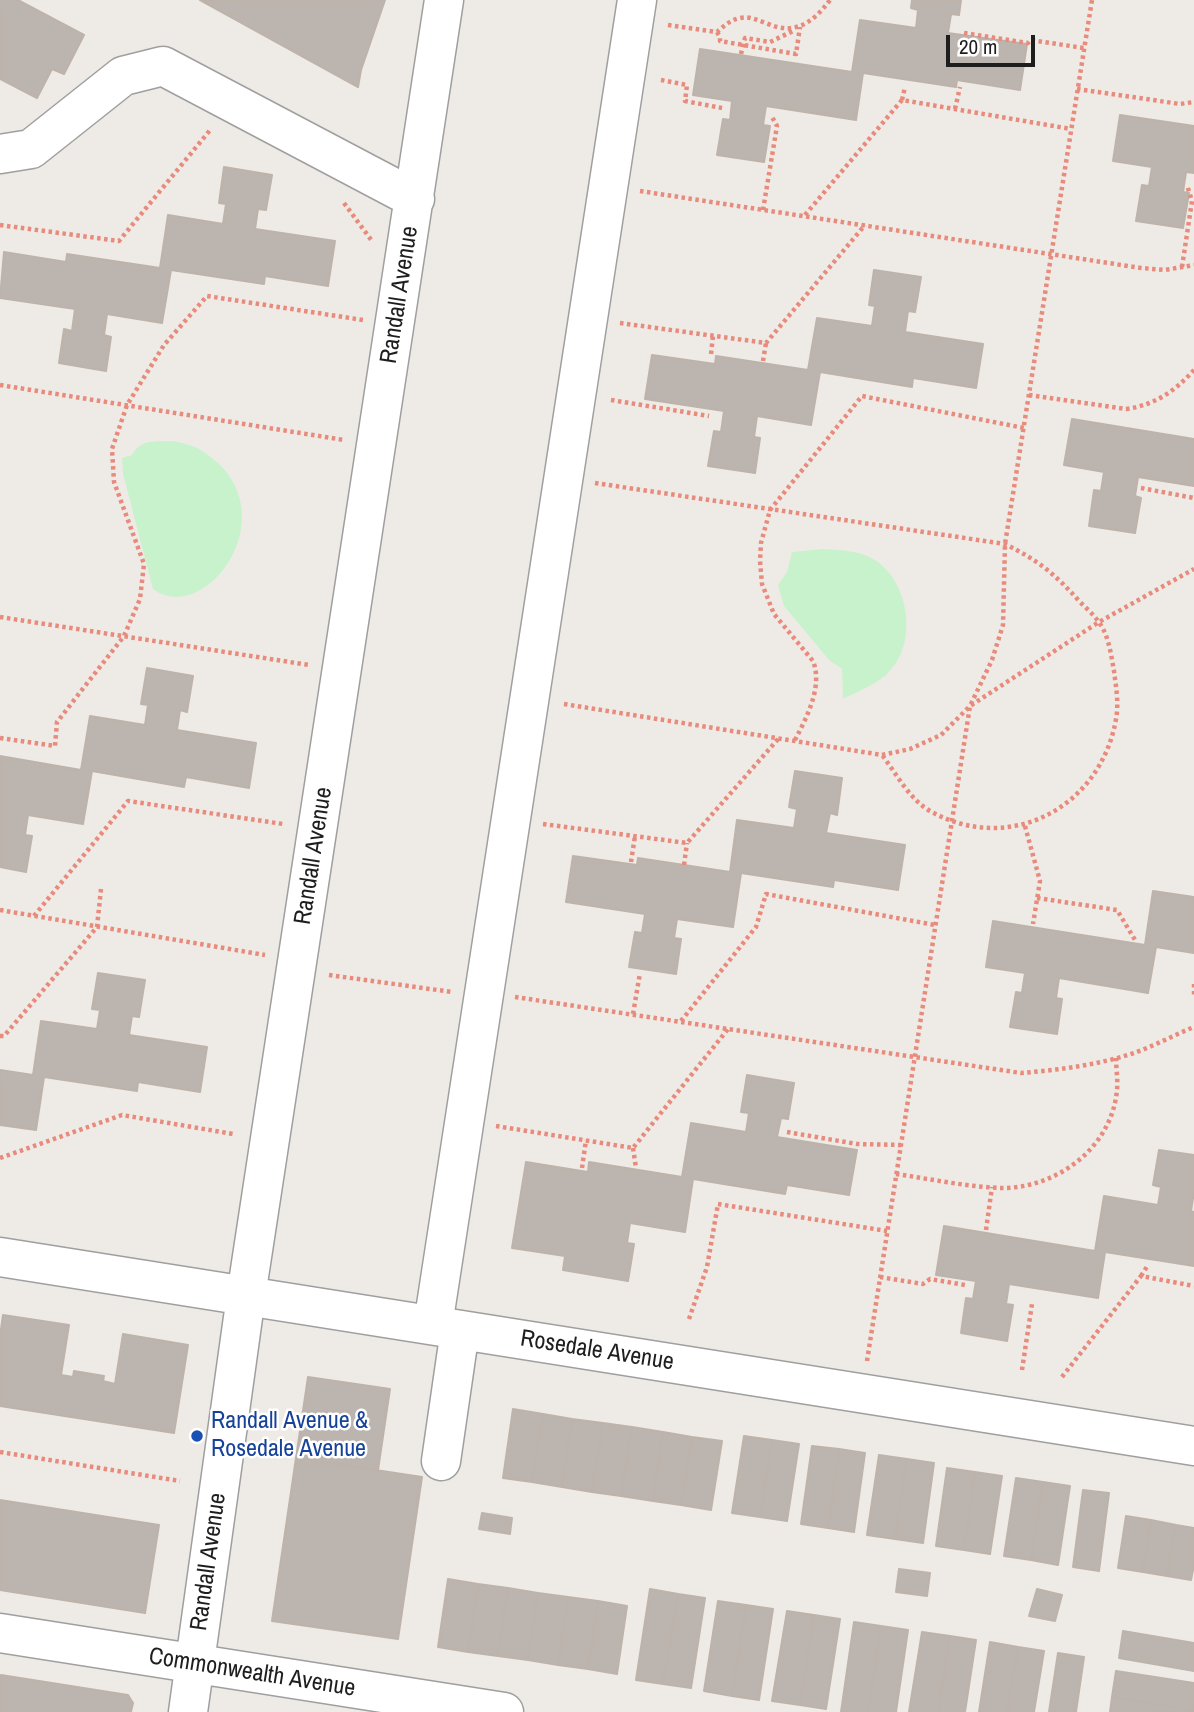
<!DOCTYPE html>
<html>
<head>
<meta charset="utf-8">
<style>
	body { margin:0 }
	#map { position:relative; width:1194px; height:1712px; overflow:hidden; background:#eeebe6; font-family:"Archivo Narrow",sans-serif }
	canvas { display:block }
	.scale { position:absolute; left:946px; top:35px; width:89px; height:32px; box-sizing:border-box; border:4px solid #1e1e1e; border-top:0; padding-left:9px; font-size:21px; line-height:24px; white-space:nowrap; color:#1e1e1e; -webkit-text-stroke:5px #fff; paint-order:stroke }
</style>
</head>
<body>
<div id="map">
<canvas width="1194" height="1712"></canvas>
<div class="scale">20 m</div>
</div>
<script>
const context = document.querySelector('canvas').getContext('2d');
context.lineJoin = 'round';
function fill(path, color) {
  context.fillStyle = color;
  context.fill(path, 'evenodd');
}
function strokePath(path, color, width, dash) {
  context.strokeStyle = color;
  context.lineWidth = width;
  context.lineCap = dash ? 'butt' : 'round';
  context.setLineDash(dash || []);
  context.stroke(path);
}
function label(font, color, halo, rows, align = 'center') {
  context.font = font + ' "Archivo Narrow",sans-serif';
  context.lineWidth = 5;
  context.setLineDash([]);
  context.textBaseline = 'middle';
  context.strokeStyle = halo;
  context.fillStyle = color;
  for (const [text, x, y, turn = 0] of rows) {
    context.save();
    context.translate(x, y);
    context.rotate((+turn || 0) * Math.PI / 180);
    context.textAlign = isNaN(turn) ? turn : align;
    if (halo) context.strokeText(text, 0, 0);
    context.fillText(text, 0, 0);
    context.restore();
  }
}
const park = new Path2D(`
	M173,441C182,443 192,445 199,449C295,505 208,629 153,589L123,474L122,458L132,455C141,438 156,442 173,441Z
	M822,549C840,550 859,550 875,560C910,583 919,645 886,675C874,685 857,692 843,699L842,669L829,660L784,606L778,585L787,572L792,552Z`);
const building = new Path2D(`
	M0,0H18L84,35L64,74L52,69L37,98L0,79Z
	M200,0H385L361,70L358,87Z
	M912,0H961L959,15L951,14L948,33L1027,44L1020,90L957,80L956,87L863,73L856,120L766,106L763,125L770,126L764,162L717,155L723,119L730,120L732,101L693,95L700,49L852,72L860,20L916,28L918,10L911,8Z
	M1120,115L1194,126V173L1186,172L1183,192L1189,193L1183,228L1136,221L1142,185L1149,186L1152,167L1113,161Z
	M224,167L272,175L266,210L258,209L255,229L335,241L328,286L265,276L264,284L171,270L162,323L107,314L104,335L111,337L106,371L59,363L64,329L72,331L75,309L0,298L4,252L66,262L67,254L160,268L168,215L223,224L226,204L219,203Z
	M874,270L921,277L915,312L908,311L905,332L983,344L976,388L913,378L912,387L820,372L811,425L757,416L754,437L760,438L755,473L708,466L714,431L721,432L724,411L645,399L652,355L715,364L716,356L808,370L817,318L872,326L875,306L869,305Z
	M1072,419L1194,439V486L1138,477L1135,496L1141,498L1135,533L1089,526L1094,490L1101,491L1104,472L1064,465Z
	M147,668L193,676L187,712L180,710L177,730L256,743L249,788L186,777L184,787L92,771L83,824L28,815L25,835L32,836L26,872L0,867V756L81,770L90,716L145,725L148,705L141,704Z
	M795,771L842,778L837,815L830,813L826,833L905,845L898,890L834,880L833,887L741,873L733,927L677,919L674,938L681,939L676,974L629,967L635,932L642,933L645,914L566,902L573,856L637,865L638,858L730,872L737,820L794,828L797,809L789,807Z
	M1153,891L1194,897V953L1156,947L1148,993L1059,978L1056,998L1062,999L1057,1034L1010,1027L1016,992L1022,993L1025,973L986,967L993,921L1145,945Z
	M98,973L145,980L139,1017L132,1016L129,1035L207,1047L200,1092L138,1082L137,1091L44,1077L36,1130L0,1125V1070L33,1075L41,1021L97,1029L100,1010L92,1009Z
	M747,1075L794,1083L788,1119L781,1118L777,1137L857,1150L849,1195L787,1185L785,1194L693,1179L685,1232L630,1223L627,1243L634,1244L628,1281L563,1270L565,1256L512,1248L526,1162L588,1172L589,1162L682,1177L691,1123L746,1132L749,1113L741,1112Z
	M1159,1150L1194,1155V1192L1191,1211L1194,1212V1266L1105,1252L1098,1298L1009,1284L1006,1304L1013,1305L1007,1341L961,1333L966,1298L973,1299L976,1281L936,1275L944,1226L1095,1251L1104,1196L1158,1205L1161,1187L1153,1185Z
	M3,1315L69,1325L61,1375L73,1377L74,1371L104,1376L103,1381L115,1384L123,1334L188,1345L174,1433L0,1406V1336Z
	M308,1377L390,1389L378,1470L296,1458Z
	M513,1409L543,1414L532,1482L503,1478Z
	M543,1414L572,1419L562,1487L532,1482Z
	M572,1419L603,1423L592,1492L562,1487Z
	M603,1423L632,1427L621,1496L592,1492Z
	M632,1427L663,1432L653,1501L621,1496Z
	M663,1432L692,1437L681,1505L653,1501Z
	M744,1436L772,1440L760,1517L732,1513Z
	M692,1437L722,1441L711,1510L681,1505Z
	M772,1440L799,1444L787,1521L760,1517Z
	M812,1446L839,1449L828,1528L801,1524Z
	M839,1449L865,1453L854,1532L828,1528Z
	M879,1455L907,1459L895,1539L867,1535Z
	M296,1458L422,1477L398,1639L272,1621Z
	M907,1459L934,1463L923,1543L895,1539Z
	M947,1468L975,1472L964,1550L936,1546Z
	M975,1472L1002,1476L990,1554L964,1550Z
	M1016,1478L1043,1482L1031,1560L1004,1556Z
	M1043,1482L1070,1486L1058,1565L1031,1560Z
	M1083,1490L1109,1493L1099,1571L1073,1567Z
	M0,1500L159,1525L145,1613L0,1590Z
	M482,1513L512,1518L510,1534L479,1529Z
	M1126,1516L1151,1520L1143,1572L1118,1568Z
	M1151,1520L1176,1525L1167,1576L1143,1572Z
	M1176,1525L1194,1528V1565L1191,1580L1167,1576Z
	M899,1569L930,1573L927,1596L896,1592Z
	M448,1579L478,1584L468,1652L438,1647Z
	M478,1584L508,1588L498,1656L468,1652Z
	M508,1588L538,1593L528,1660L498,1656Z
	M650,1589L678,1594L663,1684L636,1680Z
	M1037,1589L1062,1595L1055,1621L1029,1616Z
	M538,1593L568,1597L558,1665L528,1660Z
	M678,1594L705,1598L691,1688L663,1684Z
	M568,1597L598,1601L588,1669L558,1665Z
	M598,1601L627,1606L617,1674L588,1669Z
	M718,1601L746,1605L732,1696L704,1691Z
	M746,1605L773,1609L759,1700L732,1696Z
	M787,1611L814,1615L800,1705L772,1701Z
	M814,1615L840,1619L826,1709L800,1705Z
	M854,1622L881,1626L868,1712H841Z
	M881,1626L908,1630L896,1712H868Z
	M1123,1631L1194,1643V1671L1119,1658Z
	M922,1632L950,1636L938,1712H909Z
	M950,1636L976,1640L965,1712H938Z
	M990,1642L1018,1647L1007,1712H979Z
	M1018,1647L1044,1651L1034,1712H1007Z
	M1058,1653L1084,1657L1076,1712H1049Z
	M1116,1671L1194,1683V1710L1112,1697Z
	M1,1675L128,1695L133,1703L131,1712H0Z
	M1112,1697L1194,1710V1712H1110Z`);
const path = new Path2D(`
	M668,25L717,32C724,26 730,20 740,18C749,16 757,20 766,23C794,36 813,23 830,0
	M717,32L720,37V41L796,54L800,27
	M964,33L1028,43L1030,40L1084,48
	M741,54L745,38L770,42L793,31
	M661,80L687,85L685,101L722,108
	M1077,89L1180,104L1194,102
	M902,100L905,87
	M955,109L960,87
	M640,191L1141,268L1165,270L1194,265
	M344,203L372,241
	M763,210L777,126L771,115
	M805,215L902,100L1071,129
	M0,225L119,241L211,129
	M1182,267L1192,201L1187,185
	M620,323L766,343L865,225
	M711,354L713,336
	M763,361L766,343
	M0,385L344,440
	M1029,395L1126,409C1155,405 1175,391 1194,370
	M611,400L709,416
	M595,483L1005,544C1039,561 1054,573 1080,602C1086,608 1093,614 1098,621C1109,635 1111,655 1114,671C1116,687 1119,703 1116,719C1101,807 1010,856 930,811C909,799 896,773 882,755
	M1141,488L1194,498
	M0,617L309,665
	M564,704L882,755L910,749L941,735L970,706L1099,622L1194,569
	M0,738L55,746L57,722L124,636L140,599L144,564L114,482L112,449L127,405L164,345L207,296L363,320
	M795,740C807,717 823,686 813,661L774,614L762,584L760,561L761,543L770,510L862,396L1024,428
	M543,824L687,843L779,738
	M1025,826L1040,881L1033,924
	M631,862L635,836
	M684,865L687,843
	M1037,898L1117,910L1135,940
	M0,910L265,955
	M34,916L128,801L283,824
	M329,975L452,992
	M1194,984V995
	M515,997L1021,1073C1058,1070 1098,1065 1134,1053C1154,1046 1174,1035 1194,1027
	M633,1014L640,973
	M681,1021L756,927L766,894L935,925
	M0,1036H4L97,927L101,889
	M496,1126L633,1148L728,1029
	M787,1132L857,1144L901,1145
	M633,1148L636,1168
	M0,1158L122,1115L233,1134
	M582,1168L586,1140
	M896,1174C931,1179 967,1187 1002,1188C1058,1188 1112,1147 1117,1090C1118,1079 1116,1068 1116,1058
	M986,1230L992,1187
	M1141,1276L1148,1265
	M880,1277L923,1284L930,1279L965,1285
	M689,1319L707,1267L718,1204L887,1231
	M867,1361L970,706L992,660L1003,625L1005,544L1092,0
	M1022,1370L1032,1304
	M1062,1377L1141,1276L1194,1286
	M0,1452L180,1481`);
const minor = new Path2D(`
	M0,154L31,149L123,76L163,66L415,199
	M0,1257L1194,1446
	M433,1325L637,0
	M441,1461L460,1330
	M0,1633L504,1712
	M188,1712L246,1296L444,0`);
const markers = [
	[197,1436,7,"#1a4fb4"]
];
const streetNames = [
	["Randall Avenue",400,295,-81],
	["Randall Avenue",314,856,-81],
	["Rosedale Avenue",597,1351,9],
	["Randall Avenue",209,1562,-82],
	["Commonwealth Avenue",252,1673,9]
];
const transitNames = [
	["Randall Avenue &",211,1422],
	["Rosedale Avenue",211,1450]
];
fill(park, '#c8f2cc');
fill(building, '#bbb4af');
strokePath(building, '#beb3aa', 2);
strokePath(minor, '#9f9f9f', 41);
strokePath(path, '#e88a7c', 4.5, [3.5, 3.5]);
strokePath(minor, '#fff', 38);
for (const [x, y, r, color] of markers) {
  const dot = new Path2D();
  dot.arc(x, y, r, 0, 2 * Math.PI);
  context.fillStyle = color;
  context.fill(dot);
  strokePath(dot, '#fff', 2.5);
}
label('24px', '#1e1e1e', '#fff', streetNames);
label('24px', '#164399', '#fff', transitNames, 'left');
</script>
</body>
</html>
